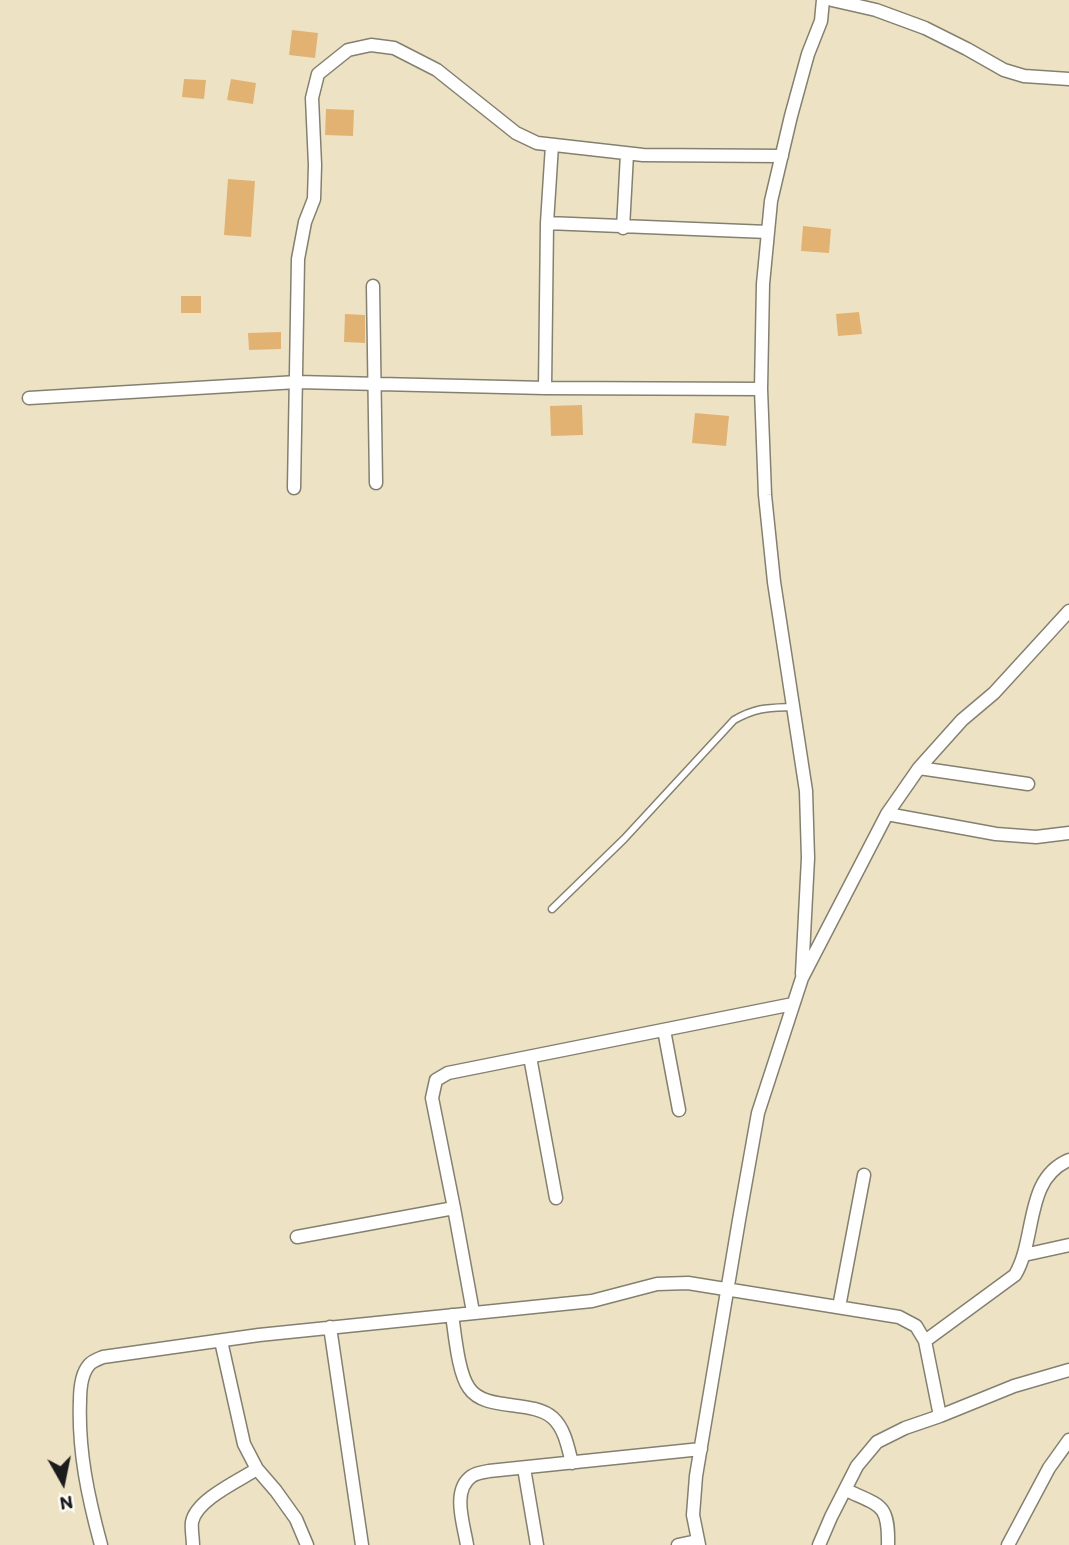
<!DOCTYPE html>
<html>
<head>
<meta charset="utf-8">
<style>
	body { margin:0 }
	#map { position:relative; width:1069px; height:1545px; overflow:hidden; background:#ede3c4; font-family:Itim,sans-serif }
	canvas { display:block }
	.north { position:absolute; left:28px; top:1447px; width:70px; height:70px; -webkit-text-stroke:5px #fdfcf7; paint-order:stroke; rotate:171deg; font-size:19px; font-weight:700; line-height:28px; text-align:center; color:#1c1c1c }
	.north::after { content:''; display:block; margin:auto; width:24px; height:32px; background:#1c1c1c; clip-path:polygon(50% 0,100% 100%,50% 72%,0 100%) }
</style>
</head>
<body>
<div id="map">
<canvas width="1069" height="1545"></canvas>
<div class="north">N</div>
</div>
<script>
const context = document.querySelector('canvas').getContext('2d');
context.lineJoin = 'round';
function fill(path, color) {
  context.fillStyle = color;
  context.fill(path, 'evenodd');
}
function strokePath(path, color, width, dash) {
  context.strokeStyle = color;
  context.lineWidth = width;
  context.lineCap = dash ? 'butt' : 'round';
  context.setLineDash(dash || []);
  context.stroke(path);
}
const building = new Path2D(`
	M292,30L318,33L315,58L289,55Z
	M184,79L206,80L204,99L182,97Z
	M231,79L256,83L253,104L227,100Z
	M326,109L354,110L353,136L325,135Z
	M228,179L255,181L251,237L224,235Z
	M803,226L831,229L829,253L801,251Z
	M181,296H201V313H181Z
	M859,312L862,334L838,336L836,314Z
	M345,314L365,315V343L344,342Z
	M281,332V349L249,350L248,333Z
	M582,405L583,435L551,436L550,406Z
	M695,413L729,416L726,446L692,443Z`);
const service = new Path2D(`
	M552,909L624,839L734,720C757,707 768,708 793,707`);
const minor = new Path2D(`
	M832,0L876,10L925,28L967,49L1004,70L1024,76L1069,79
	M547,223L768,232
	M623,228L627,154
	M373,286L376,483
	M545,388L547,223L552,145
	M29,398L297,382L545,388L761,389
	M294,488L298,259L305,222L314,199L315,165L312,98L318,74L348,50L371,45L394,48L437,70L516,133L537,143L643,155L782,156
	M919,768L1028,784
	M887,814L996,834L1036,837L1069,833
	M802,974L808,858L806,791L774,582L765,495L761,389L763,284L771,201L791,116L808,54L821,21L823,0
	M664,1030L679,1110
	M530,1057L556,1198
	M297,1237L454,1208
	M1024,1255L1069,1245
	M839,1307L864,1175
	M473,1312L454,1208L432,1098L436,1080L448,1073L793,1004
	M452,1315C455,1334 458,1373 469,1388C485,1412 532,1399 553,1418C565,1429 568,1448 572,1463
	M330,1327L362,1545
	M221,1341L244,1444L257,1469L276,1491L296,1519L307,1545
	M925,1341L1015,1275C1037,1238 1024,1179 1069,1160
	M524,1468L537,1545
	M846,1490C880,1506 889,1503 888,1545
	M101,1545C88,1497 78,1451 80,1401C80,1389 81,1374 89,1365C92,1361 98,1359 103,1357L259,1335L592,1301L657,1284L688,1283L899,1317L916,1326L925,1341L940,1416
	M193,1545C193,1538 191,1529 192,1522C196,1500 238,1481 257,1469
	M467,1545C464,1525 451,1490 472,1476C476,1473 484,1472 489,1471L701,1449
	M678,1545L697,1541
	M699,1545L693,1515L696,1476L739,1220L758,1113L802,978L887,814L919,768L962,720L994,693L1069,611
	M819,1545L831,1517L857,1466L877,1442L905,1428L940,1416L1014,1386L1069,1370
	M1008,1545L1049,1468L1069,1440`);
fill(building, '#e2b273');
strokePath(service, '#848070', 9);
strokePath(minor, '#848070', 15);
strokePath(service, '#fff', 6);
strokePath(minor, '#fff', 12);
</script>
</body>
</html>
